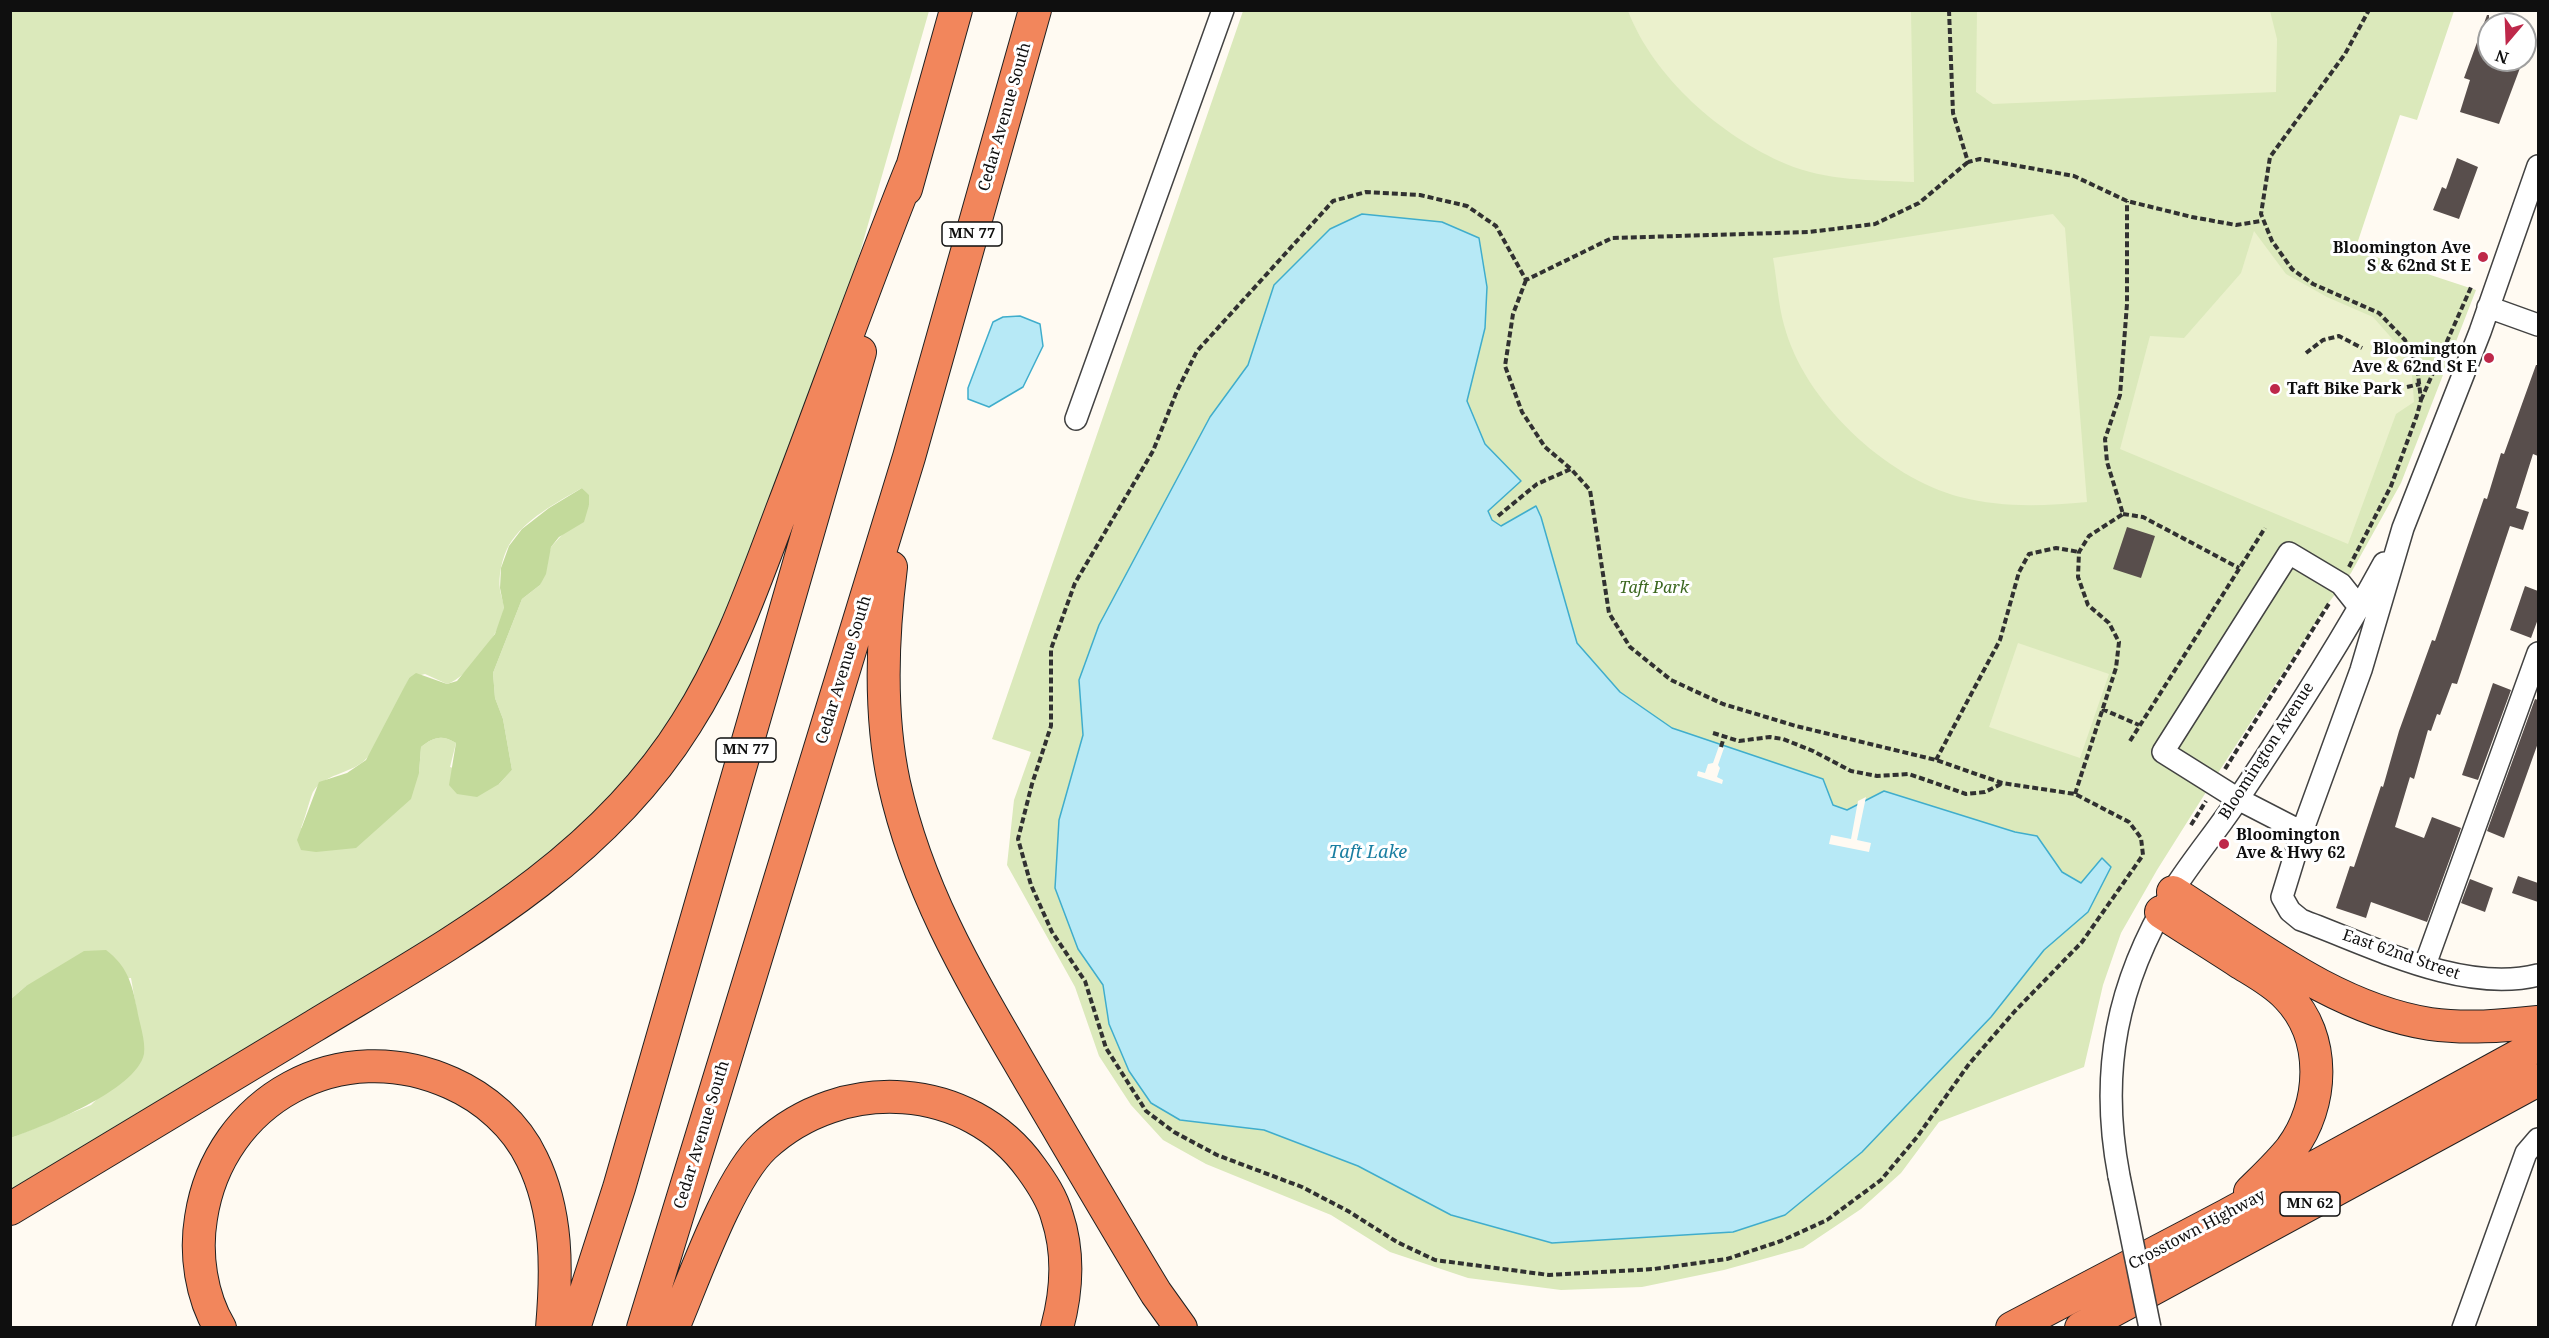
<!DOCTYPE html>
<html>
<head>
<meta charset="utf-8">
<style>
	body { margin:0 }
	#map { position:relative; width:2549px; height:1338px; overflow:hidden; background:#fffaf2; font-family:"Noto Serif",serif }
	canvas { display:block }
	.frame { position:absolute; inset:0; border:12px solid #0f0f0f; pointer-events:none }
	.north { position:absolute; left:2477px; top:12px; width:60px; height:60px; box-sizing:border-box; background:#fff; border:2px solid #9f9f9f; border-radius:50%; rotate:199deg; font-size:16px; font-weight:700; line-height:24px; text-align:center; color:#0f0f0f }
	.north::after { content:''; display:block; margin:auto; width:21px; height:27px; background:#be284a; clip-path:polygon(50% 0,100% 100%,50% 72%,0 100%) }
</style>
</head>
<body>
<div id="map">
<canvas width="2549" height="1338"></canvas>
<div class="frame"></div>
<div class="north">N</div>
</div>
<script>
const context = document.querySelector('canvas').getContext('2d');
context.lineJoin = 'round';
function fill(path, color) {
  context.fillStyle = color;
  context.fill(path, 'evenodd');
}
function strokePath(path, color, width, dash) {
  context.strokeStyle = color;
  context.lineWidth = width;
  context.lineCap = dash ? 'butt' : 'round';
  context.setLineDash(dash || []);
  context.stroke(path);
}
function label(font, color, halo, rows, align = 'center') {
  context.font = font + ' "Noto Serif",serif';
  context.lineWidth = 6;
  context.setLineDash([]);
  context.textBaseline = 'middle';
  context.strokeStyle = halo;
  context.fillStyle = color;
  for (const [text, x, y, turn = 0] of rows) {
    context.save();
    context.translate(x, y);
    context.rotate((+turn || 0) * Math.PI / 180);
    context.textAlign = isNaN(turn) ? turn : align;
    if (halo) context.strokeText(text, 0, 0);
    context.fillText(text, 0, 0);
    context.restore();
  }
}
const green = new Path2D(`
	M11,11H929L861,249L796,453L723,642L631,785L492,909L11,1199V1138L91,1105L144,1053L131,978L26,986L11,999ZM582,488L589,496V505L551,547L540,585L522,599L493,673L495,698L503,719L512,770L499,784L450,767L456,743C442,734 433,737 421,747L419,773L301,828C305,819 310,798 313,792C324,774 349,774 364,761C378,749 400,697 409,678L425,674L447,684C468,678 502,631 504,609C504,603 501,596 500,590C498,576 502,558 509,545C525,519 556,503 582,488Z
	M1243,11H2454L2417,120L2400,115L2355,250L2476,290L2401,483L2351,573L2324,609L2218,773L2157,870L2121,933L2103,985L2084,1067L1939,1122L1901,1173L1861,1209L1803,1248L1724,1270L1642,1287L1561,1290L1468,1278L1390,1252L1331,1215L1206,1164L1163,1140L1131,1105L1099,1056L1075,987L1007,865L1014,800L1031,752L992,739Z`);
const forest = new Path2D(`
	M582,488L589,495V505L584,522L559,537L551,547L546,574L540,585L522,599L493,673L495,698L503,719L512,770L499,784L477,797L457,794L449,785L456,743C442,734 433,737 421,747L419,773L411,799L356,848L316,852L301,850L297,840L319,782L347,773L366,760L409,678L416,673L447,684L457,681L495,634L504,608L500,588L501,568L509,546L522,529L549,508Z
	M106,950C127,966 132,983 137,1009C139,1022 146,1041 144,1054C136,1091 43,1126 11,1138V999L26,986L84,951Z`);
const pitch = new Path2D(`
	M1628,11H1911L1914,182C1872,180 1826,181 1786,164C1721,136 1654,78 1628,11Z
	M1977,11H2270L2277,39L2276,92L1993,104L1976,92Z
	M2053,214L2065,228L2087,502C2044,506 2003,508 1960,497C1885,477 1804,401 1784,325C1778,304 1777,280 1773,258Z
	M2254,231L2286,274L2327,297L2373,317L2396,343L2412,375L2414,402L2396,414L2348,544L2120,449L2150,336L2184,338L2241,273Z
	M2018,643L2109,674L2080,758L1989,727Z`);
const water = new Path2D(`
	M1362,214L1442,222L1479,238L1487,287L1485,328L1467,401L1485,444L1521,481L1488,511L1492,520L1501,526L1536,506L1541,517L1577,643L1620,692L1672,728L1823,779L1833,805L1847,810L1884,791L2015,832L2037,836L2062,872L2081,883L2102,858L2111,867L2088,912L2044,950L1991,1017L1862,1152L1785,1215L1733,1232L1552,1243L1451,1215L1358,1166L1264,1130L1180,1120L1151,1103L1129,1071L1109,1024L1103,985L1078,949L1055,888L1059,820L1083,735L1079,680L1099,625L1210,417L1248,365L1274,285L1330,229Z
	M1020,316L1040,324L1043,346L1023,387L989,407L968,399V388L993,322L1003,317Z`);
const pier = new Path2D(`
	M1719,746L1724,748L1718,765L1720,768L1717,777L1723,780L1722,784L1697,776L1698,771L1705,773L1708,764L1713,763Z
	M1866,797L1857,840L1871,843L1869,852L1829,844L1831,835L1851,839L1858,801Z`);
const building = new Path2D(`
	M2487,15H2489V60H2523L2499,124L2460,112L2470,80L2464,78Z
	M2457,158L2478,167L2459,219L2433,210L2442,187L2446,189Z
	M2536,365H2538V456L2533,454L2516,508L2529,512L2523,530L2510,526L2457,684L2452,683L2440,715L2437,714L2431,731L2428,730L2414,779L2410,777L2395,827L2424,838L2432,817L2461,828L2427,922L2371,902L2366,918L2336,908L2350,866L2354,867L2381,786L2383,787L2399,731L2432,640L2435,641L2484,498L2487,499L2501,453L2504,454Z
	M2127,527L2155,536L2141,578L2113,569Z
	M2525,586L2538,591V619L2531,638L2510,630Z
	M2493,683L2511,690L2478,780L2462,775Z
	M2535,699L2538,700V743L2504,838L2487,831Z
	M2518,876L2538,883V902L2512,893Z
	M2470,879L2493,888L2485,912L2461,903Z`);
const path = new Path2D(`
	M1949,10L1953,113L1968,162L1980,159L2074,176L2127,201L2192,217L2236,225L2261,221
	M1526,280L1513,314L1505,366L1522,412L1545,447L1571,469
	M2306,353L2323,340L2339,336L2362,348
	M2407,387L2420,384
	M2421,400L2472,285
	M2123,514L2143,517L2239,568
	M1498,516L1537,484L1571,469L1590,490L1609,613L1630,647L1671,680L1723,704L1796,726L1936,760L2002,783L2075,794L2129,822L2141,838L2143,855L2082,942L2015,1011L1969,1064L1917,1137L1881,1180L1827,1220L1781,1241L1727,1259L1654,1269L1549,1275L1435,1260L1397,1242L1348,1211L1302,1187L1217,1155L1174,1132L1146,1111L1106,1048L1085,981L1052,932L1031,885L1018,839L1032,784L1051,726V649L1075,583L1153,451L1177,391L1197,351L1333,201L1366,192L1420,195L1467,206L1496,226L1526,280L1612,238L1809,232L1875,224L1919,203L1968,162
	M2349,567L2391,486L2417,415L2421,400L2417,366L2405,340L2379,313L2313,284L2292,269L2272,241L2261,214L2270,157L2345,54L2369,10
	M2102,709L2139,725
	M1713,733L1739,741L1770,737L1783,739L1813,751L1851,771L1877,776L1909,774L1966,794L1985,792L2001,784
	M2130,741L2265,528
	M1721,747L1724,737
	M1936,760L2000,640L2019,572L2029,554L2056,548L2079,552
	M2225,769L2330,602
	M2075,794L2116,668L2119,642L2109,623L2088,605L2078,577L2079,552L2089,536L2123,514L2107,462L2105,439L2120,395L2127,304V201
	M2191,825L2206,801`);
const minor = new Path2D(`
	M2538,166L2480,332L2403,528L2361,670L2302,832L2282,897L2290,911L2301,920C2372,946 2463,994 2538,975
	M2488,307L2538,325
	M1076,419L1223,10
	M2302,832L2238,799L2163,752L2289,553L2341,584L2360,608
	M2425,965L2538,653
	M2119,1176C2099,1071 2117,983 2172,892C2192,860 2217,831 2238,799C2289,723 2340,644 2384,563
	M2463,1328L2526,1153L2538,1139`);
const highway = new Path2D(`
	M906,189L956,10
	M891,567C882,638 879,713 894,783C919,895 972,981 1029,1079C1071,1150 1113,1222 1156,1293L1181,1328
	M2173,892C2252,942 2334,1009 2430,1024C2466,1029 2502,1026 2538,1022
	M2161,912C2187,929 2213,945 2239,962C2255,972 2274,982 2287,996C2327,1037 2324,1105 2291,1149C2279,1164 2264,1178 2250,1192
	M10,1209C112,1148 213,1087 314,1026C451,943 598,865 686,724C729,657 755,581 783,507C826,395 866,281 911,169
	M220,1328C201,1296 195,1254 201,1218C219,1099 341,1033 451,1083C485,1098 516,1125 532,1159C558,1212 557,1270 552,1328
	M574,1328L619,1188L860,352
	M643,1328L909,457L1035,10
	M673,1328C694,1279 728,1180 764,1146C842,1074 969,1081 1031,1168C1042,1183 1052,1198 1057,1216C1069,1252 1067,1291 1057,1328
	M2012,1328L2227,1215L2538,1045
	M2081,1328L2538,1080`);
const minorBridge = new Path2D(`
	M2119,1176L2150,1328`);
const markers = [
	[2483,257,6,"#be284a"],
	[2489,358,6,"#be284a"],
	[2275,389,6,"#be284a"],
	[2224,844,6,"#be284a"]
];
const shields = [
	[972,234,60],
	[746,750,60],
	[2310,1204,60]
];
const shieldNames = [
	["MN 77",972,234],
	["MN 77",746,750],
	["MN 62",2310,1204]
];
const streetNames = [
	["Cedar Avenue South",1005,117,-74],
	["Cedar Avenue South",844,670,-73],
	["Bloomington Avenue",2267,751,-57],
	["East 62nd Street",2401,955,19],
	["Cedar Avenue South",702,1135,-73],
	["Crosstown Highway",2197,1230,-28]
];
const poiNames = [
	["Bloomington Ave",2471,248],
	["S & 62nd St E",2471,266],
	["Bloomington",2477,349],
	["Ave & 62nd St E",2477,367],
	["Taft Bike Park",2287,389,"left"],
	["Bloomington",2236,835,"left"],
	["Ave & Hwy 62",2236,853,"left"]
];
const parkNames = [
	["Taft Park",1654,588]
];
const waterNames = [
	["Taft Lake",1368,853]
];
fill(green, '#dbe9bb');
fill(forest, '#c3da9b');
fill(pitch, '#ebf1cd');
fill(water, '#b7e9f6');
strokePath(water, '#3fadcc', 1.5);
fill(pier, '#fffaf2');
fill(building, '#584e4c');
strokePath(minor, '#424242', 24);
strokePath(highway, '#202020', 34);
strokePath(path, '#313131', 4, [6, 3]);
strokePath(minor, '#fff', 21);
strokePath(highway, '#f2865c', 32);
strokePath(minorBridge, '#424242', 24, []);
strokePath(minorBridge, '#fff', 21);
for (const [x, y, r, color] of markers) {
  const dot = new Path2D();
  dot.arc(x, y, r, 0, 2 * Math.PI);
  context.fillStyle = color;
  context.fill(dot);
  strokePath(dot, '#fff', 2);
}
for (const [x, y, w] of shields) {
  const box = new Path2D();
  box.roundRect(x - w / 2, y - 12, w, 24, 4.5);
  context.fillStyle = '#fff';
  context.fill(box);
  strokePath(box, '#0f0f0f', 1.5);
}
label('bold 15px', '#0f0f0f', null, shieldNames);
label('16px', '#0f0f0f', '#fff', streetNames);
label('bold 16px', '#0f0f0f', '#fff', poiNames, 'right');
label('italic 16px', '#3b671f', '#fff', parkNames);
label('italic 18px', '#197ea1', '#fff', waterNames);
</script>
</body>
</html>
